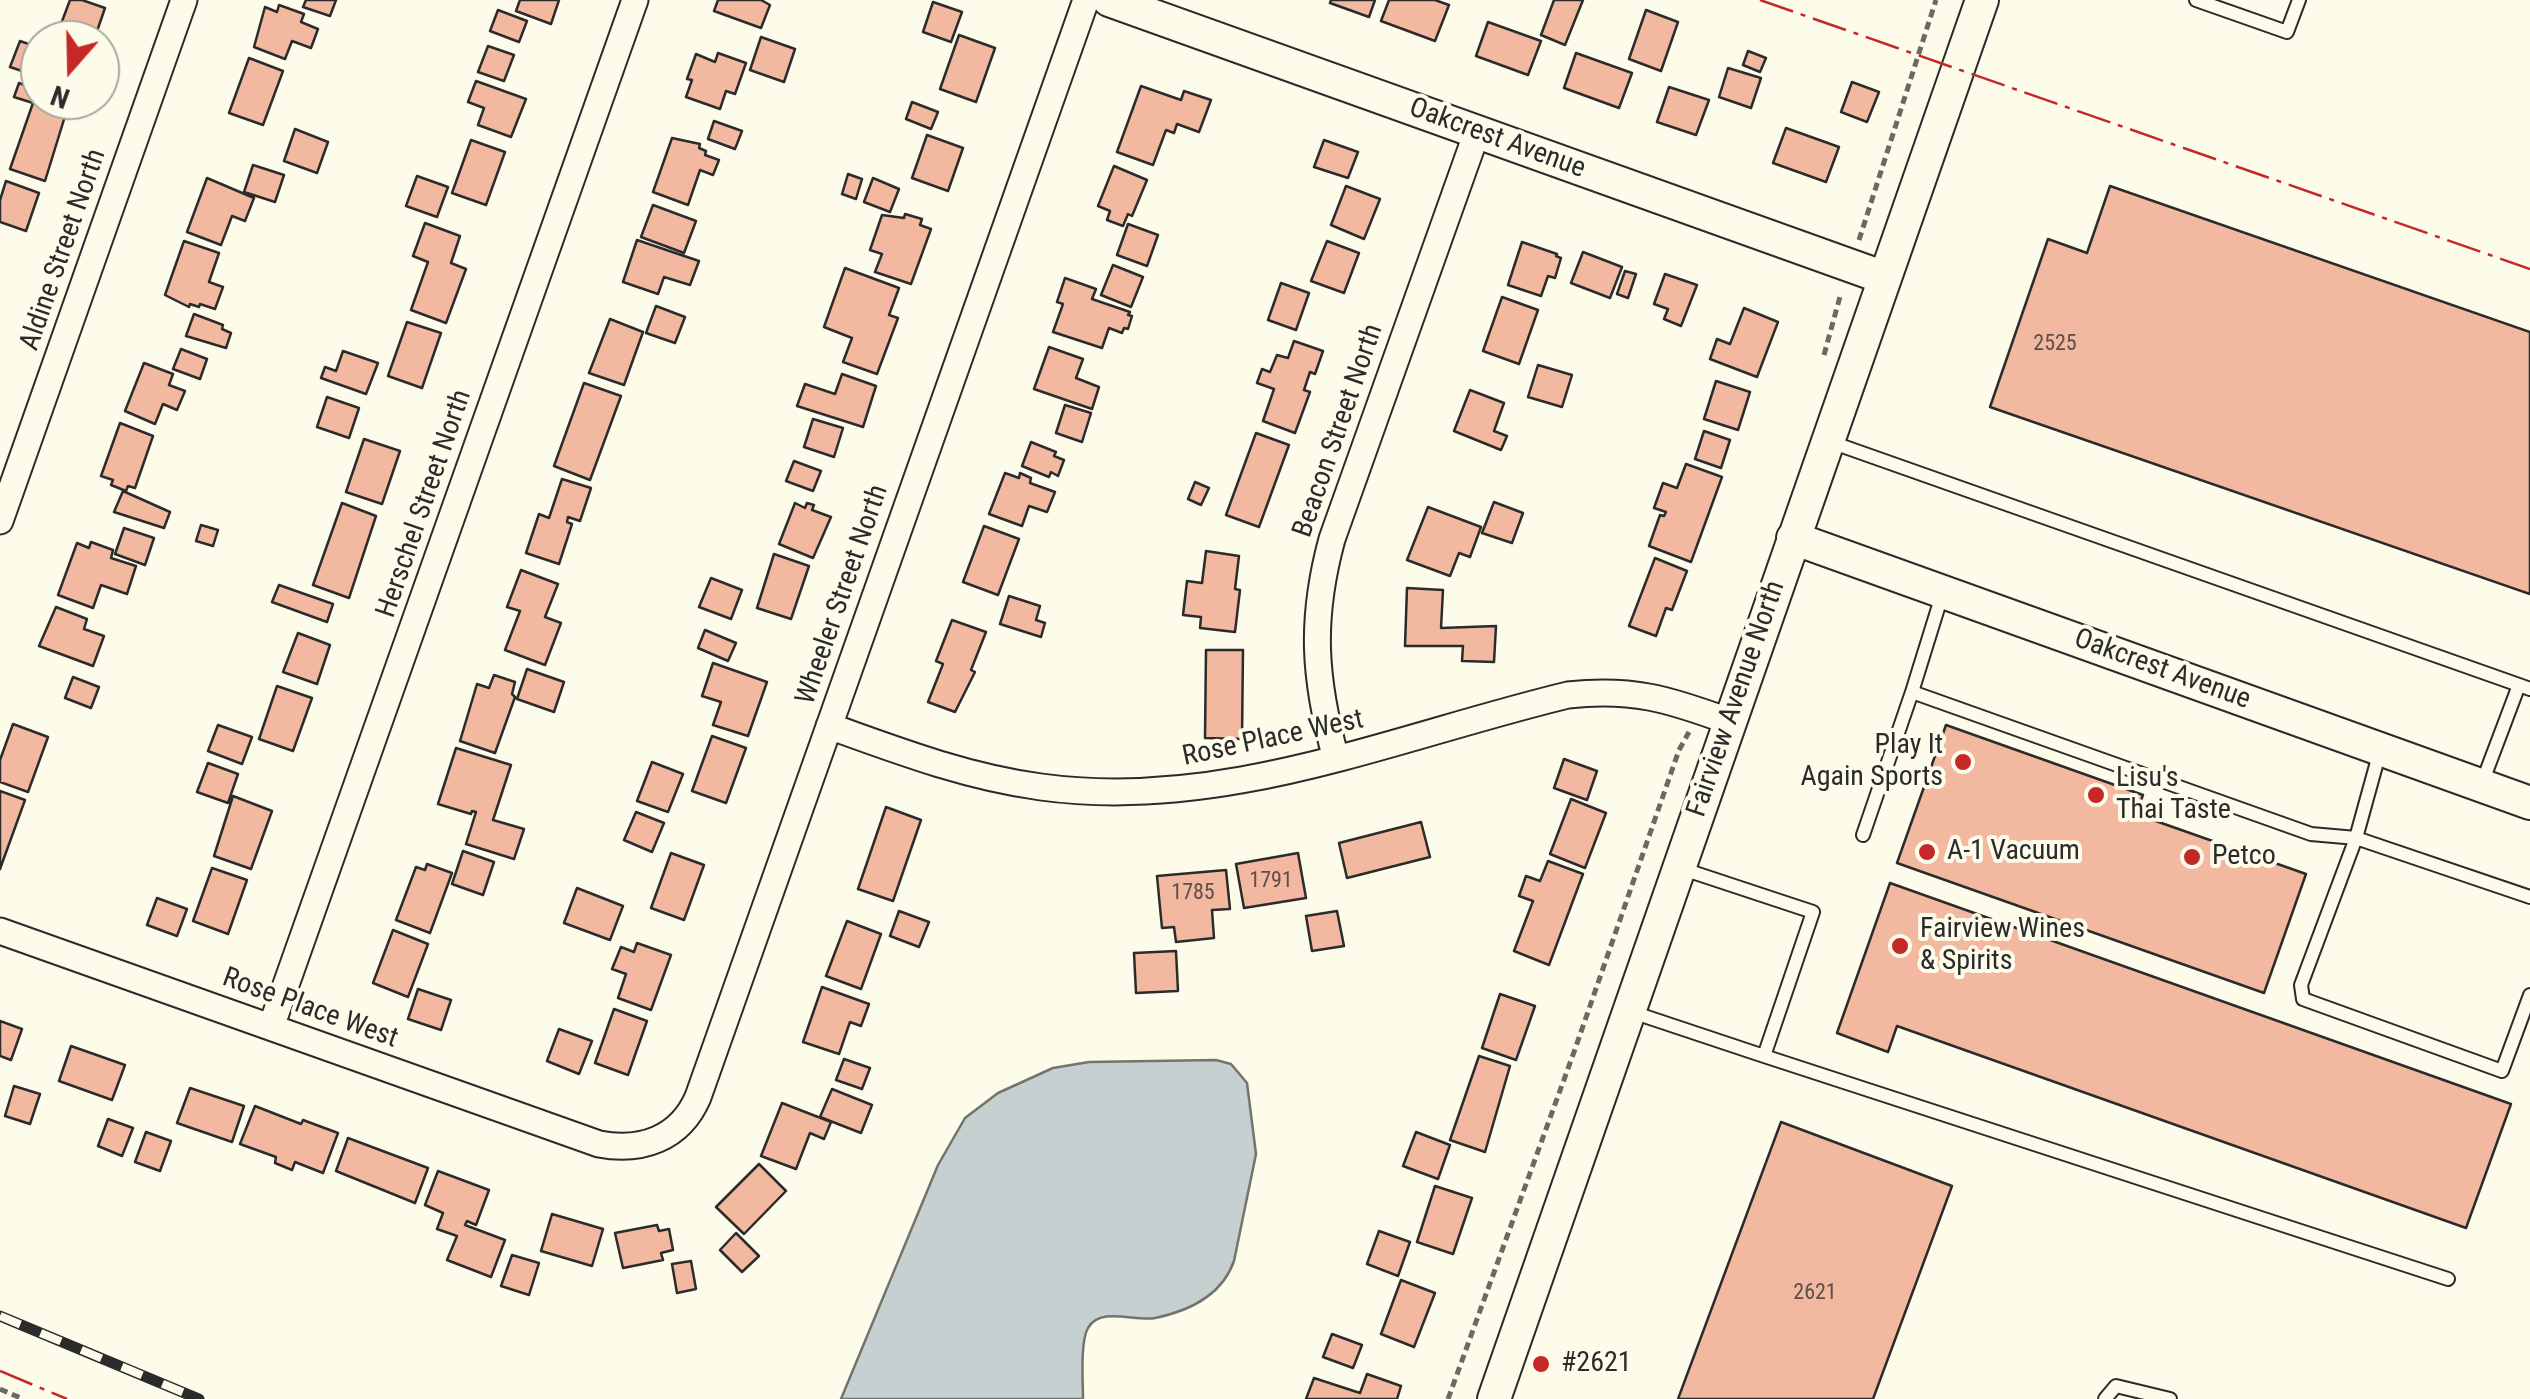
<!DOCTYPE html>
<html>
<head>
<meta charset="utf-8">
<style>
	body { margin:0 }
	#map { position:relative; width:2530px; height:1399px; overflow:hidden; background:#fdfbea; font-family:"Roboto Condensed",sans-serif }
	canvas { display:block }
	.north { position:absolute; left:20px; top:20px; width:100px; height:100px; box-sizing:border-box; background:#fdfbea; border:2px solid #a9a89e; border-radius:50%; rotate:200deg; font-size:28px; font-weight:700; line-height:40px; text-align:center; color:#2b2b2b }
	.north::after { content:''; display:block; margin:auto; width:35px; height:45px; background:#c62828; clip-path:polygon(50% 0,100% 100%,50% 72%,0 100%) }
</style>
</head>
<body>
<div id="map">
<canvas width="2530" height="1399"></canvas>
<div class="north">N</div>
</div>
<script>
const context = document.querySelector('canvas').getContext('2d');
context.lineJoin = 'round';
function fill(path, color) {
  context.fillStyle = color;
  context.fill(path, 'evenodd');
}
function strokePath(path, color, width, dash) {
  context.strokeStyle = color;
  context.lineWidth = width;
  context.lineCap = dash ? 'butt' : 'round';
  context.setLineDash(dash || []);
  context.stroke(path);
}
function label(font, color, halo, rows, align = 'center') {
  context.font = font + ' "Roboto Condensed",sans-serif';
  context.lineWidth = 8;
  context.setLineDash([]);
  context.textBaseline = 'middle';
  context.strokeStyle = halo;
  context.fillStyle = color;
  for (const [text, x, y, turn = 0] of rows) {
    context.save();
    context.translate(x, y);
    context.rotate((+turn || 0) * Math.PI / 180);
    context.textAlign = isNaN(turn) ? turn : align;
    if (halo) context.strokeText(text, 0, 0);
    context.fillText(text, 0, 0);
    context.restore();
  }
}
const water = new Path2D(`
	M1216,1060L1231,1064L1247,1083L1256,1154L1234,1261C1222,1295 1189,1311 1155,1318C1136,1322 1100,1306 1088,1328C1080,1342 1083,1382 1083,1399H841L938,1165L965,1118L998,1093L1053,1068L1089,1062Z`);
const building = new Path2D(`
	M70,0H82L105,8L94,40H55Z
	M306,0H336L330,16L303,7Z
	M520,0H559L551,24L516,11Z
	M718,0H761L770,5L761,28L714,11Z
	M1331,0H1375L1369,17L1330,3Z
	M1389,0H1435L1449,5L1435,41L1381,21Z
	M1554,0H1583L1565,45L1541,35Z
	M933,2L962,12L951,42L923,32Z
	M279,5L304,14L301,22L318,29L311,48L292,41L285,59L254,47L265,7L277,12Z
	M498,10L527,21L519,42L490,31Z
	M1646,10L1678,22L1661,71L1629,59Z
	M1488,22L1541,41L1528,75L1476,56Z
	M959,35L995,48L976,102L940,89Z
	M761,37L795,49L784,82L750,70Z
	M20,41L40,48V77L10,67Z
	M488,46L514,55L504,81L478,72Z
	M1748,51L1766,58L1760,72L1743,65Z
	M718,53L746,63L735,94L726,91L720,109L686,97L692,80L687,79L696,54L715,62Z
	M1576,53L1632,73L1619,108L1564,88Z
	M249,58L283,71L263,125L229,113Z
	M1728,68L1761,78L1751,108L1719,97Z
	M476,81L526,99L511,137L478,125L484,108L468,102Z
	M1852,82L1879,92L1867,122L1841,112Z
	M19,83L37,90L40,87V100H70L45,181L10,169L33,103L14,97Z
	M1141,86L1181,100L1184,91L1211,100L1199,132L1177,124L1174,133L1166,130L1153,165L1117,152Z
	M1669,87L1709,100L1696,135L1657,122Z
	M912,102L938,112L931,129L906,119Z
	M714,121L742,131L735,149L708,139Z
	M1786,128L1839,147L1826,182L1773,163Z
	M295,129L328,142L317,173L284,161Z
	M927,135L963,148L948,191L912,178Z
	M672,138L700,144L699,148L706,151L705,155L719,160L713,175L700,170L688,205L653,192Z
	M471,140L505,152L486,205L452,193Z
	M1324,140L1358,152L1348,178L1314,167Z
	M253,165L284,175L275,202L244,192Z
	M1114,166L1147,180L1132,216L1128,214L1123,226L1107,220L1110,211L1098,206Z
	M848,174L862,179L856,199L842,194Z
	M417,176L448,187L437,217L406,206Z
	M207,178L254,198L245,221L232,216L221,245L187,232Z
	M873,178L899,189L890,212L864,202Z
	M6,181L39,193L26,231L0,222V200Z
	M1346,186L1380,199L1364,239L1331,225Z
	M2110,186L2530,332V594L1990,407L2048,239L2087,253Z
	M653,205L696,221L684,253L641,237Z
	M905,214L922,219L920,225L931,229L911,284L875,272L882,254L870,250L882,215L904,218Z
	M425,223L460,236L451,263L466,269L446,323L411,310L428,262L413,256Z
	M1128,224L1158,235L1147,266L1117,255Z
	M637,240L699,261L690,285L664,277L658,294L623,282Z
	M184,241L219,253L209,282L223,287L215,309L200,304L199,307L190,304L189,307L165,295Z
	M1327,241L1359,253L1344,293L1311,281Z
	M1522,242L1557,254L1556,256L1561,258L1555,278L1548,276L1541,296L1508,285Z
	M1583,252L1622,267L1610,298L1571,283Z
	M1113,265L1143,277L1131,307L1101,295Z
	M845,268L899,288L889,315L898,318L877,374L843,362L852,338L824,327Z
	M1625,271L1636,274L1628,298L1617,294Z
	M1665,274L1697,285L1681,326L1664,319L1668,309L1654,304Z
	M1065,278L1096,289L1092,299L1130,312L1128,315L1132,316L1128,329L1124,328L1122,333L1109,328L1102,348L1053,332L1063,304L1057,302Z
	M1281,283L1309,293L1296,330L1268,320Z
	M1502,297L1538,310L1519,364L1483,351Z
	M656,306L685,317L675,343L646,333Z
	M1744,308L1778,322L1757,377L1710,359L1717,339L1730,344Z
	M194,314L223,325L222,329L231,333L226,348L186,336Z
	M610,319L643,332L624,385L589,373Z
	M407,322L441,333L422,388L388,376Z
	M1294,341L1323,351L1315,374L1310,372L1304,390L1310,392L1295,433L1263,421L1274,389L1257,383L1262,369L1270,372L1277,355L1288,358Z
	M1049,347L1083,359L1076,378L1099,387L1092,409L1034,389Z
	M181,349L207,359L200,379L173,369Z
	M343,351L378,363L366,394L321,378L325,367L336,371Z
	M144,363L173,374L169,385L185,391L177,410L163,404L155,424L125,411Z
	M1538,365L1572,375L1562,407L1528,397Z
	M842,374L876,386L863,427L797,406L805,384L835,394Z
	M1716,381L1750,392L1738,430L1704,419Z
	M584,383L621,396L590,480L554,466Z
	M1470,390L1504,403L1494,431L1507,436L1501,450L1454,431Z
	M327,397L359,408L349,438L317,427Z
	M1065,405L1091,413L1082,442L1056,433Z
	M813,419L843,428L834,457L804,447Z
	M120,423L153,436L135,488L128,486L126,491L111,485L113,480L101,476Z
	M1704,431L1730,440L1721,468L1695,459Z
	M1256,433L1289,445L1259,527L1226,515Z
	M364,439L400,451L382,504L346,492Z
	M1031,442L1056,452L1054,456L1064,460L1058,476L1051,472L1049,477L1022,466Z
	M794,461L821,471L813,491L786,481Z
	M1686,464L1722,477L1691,562L1649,546L1660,515L1664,516L1666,512L1654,508L1663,483L1677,488Z
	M1005,473L1019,478L1020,473L1031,478L1030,483L1055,492L1047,512L1029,506L1022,526L989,514Z
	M562,479L591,488L580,521L568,517L567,522L572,524L559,564L526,553L539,514L549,518Z
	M1195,482L1209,488L1201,505L1188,499Z
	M123,491L170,512L164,528L114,512Z
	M1494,502L1523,513L1512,543L1482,533Z
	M342,503L376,516L349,598L313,585Z
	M795,503L805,508L807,503L814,505L812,510L831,517L813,558L779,544Z
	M1428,507L1481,527L1470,557L1459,553L1450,576L1407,560Z
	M201,525L218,530L213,546L196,541Z
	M984,526L1019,539L998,595L963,582Z
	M124,528L154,538L145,565L115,554Z
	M91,542L113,550L111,558L136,566L127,594L101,585L93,608L58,595L77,543L89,548Z
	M1206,551L1239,556L1235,589L1240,590L1235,632L1200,628L1201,617L1183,615L1187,581L1202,583Z
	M774,554L809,566L791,619L757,608Z
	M1655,558L1687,571L1672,610L1666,608L1656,636L1629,626Z
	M521,570L558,584L545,617L561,623L545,665L505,650L520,611L507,607Z
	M711,578L742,590L731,619L699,607Z
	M279,585L333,604L327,622L272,602Z
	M1407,588L1443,590L1441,628L1496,626L1494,662L1462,661L1463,646H1405Z
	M1009,596L1040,606L1036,620L1045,623L1041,637L1000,624Z
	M56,607L87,619L84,629L104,636L93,666L39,646Z
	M952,620L986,632L971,670L975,672L955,712L928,702L943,664L936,661Z
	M705,630L736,643L728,661L698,648Z
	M298,633L330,645L317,684L283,672Z
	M1206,650H1243L1242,739L1205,738Z
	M713,663L767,682L748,736L713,725L721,702L702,696Z
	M527,669L564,682L554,712L517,699Z
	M494,675L515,682L512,694L515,697L495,753L460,741L477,684L489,688Z
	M73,677L99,687L91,708L65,698Z
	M277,686L312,698L293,751L259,739Z
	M13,724L48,737L28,792L0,782V760Z
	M218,725L252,737L242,764L208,751Z
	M1946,725L2143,795L2136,814L2306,874L2264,993L1897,863Z
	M712,736L746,748L726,803L692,791Z
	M456,748L511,765L493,820L524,829L514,859L466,844L476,812L472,811L471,814L438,804Z
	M1564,759L1597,771L1587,800L1554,788Z
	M652,762L683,774L668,812L637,801Z
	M208,763L238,774L228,803L197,792Z
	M0,791L25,800L0,869Z
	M233,796L272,811L251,869L214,856Z
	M1571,799L1606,813L1585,868L1550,854Z
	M886,807L921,820L893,901L858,889Z
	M636,812L664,823L652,852L624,840Z
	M1421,822L1430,857L1347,878L1339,843Z
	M463,851L494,862L483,895L452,884Z
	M671,853L704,865L684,920L651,908Z
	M1298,853L1306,898L1244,908L1236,864Z
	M1548,861L1583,874L1549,965L1514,951L1533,901L1519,896L1526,876L1540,881Z
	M427,864L452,873L430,933L396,920L416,867L425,870Z
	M212,868L247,880L228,934L193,921Z
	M1226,870L1230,909L1212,910L1214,938L1176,942L1174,927L1162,928L1157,876Z
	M1890,883L2511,1104L2466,1228L1897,1026L1888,1052L1837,1033Z
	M577,888L623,906L610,940L564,923Z
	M157,898L187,909L177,936L147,925Z
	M899,911L929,922L919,947L890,936Z
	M1337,911L1344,946L1312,951L1306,916Z
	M847,921L881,934L861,989L826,976Z
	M393,930L428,944L408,997L373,983Z
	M637,943L671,955L651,1010L618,998L626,974L612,969L621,947L634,952Z
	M1176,951L1178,991L1136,993L1134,953Z
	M822,987L869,1004L861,1026L850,1022L839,1054L803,1042Z
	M418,989L451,1000L441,1030L408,1019Z
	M1500,994L1535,1006L1516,1060L1482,1048Z
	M614,1009L647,1021L628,1075L595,1063Z
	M0,1021L22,1029L11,1060L0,1056Z
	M559,1029L592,1041L579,1074L547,1061Z
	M71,1046L125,1065L112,1100L59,1081Z
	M1479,1056L1510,1066L1485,1152L1450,1140Z
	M844,1059L870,1068L862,1089L836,1080Z
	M14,1086L40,1094L30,1124L5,1116Z
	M190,1088L244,1106L232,1142L177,1123Z
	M832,1089L872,1105L861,1133L820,1117Z
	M782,1103L831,1122L824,1139L810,1133L796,1169L761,1156Z
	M255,1106L301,1124L303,1120L338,1133L323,1173L295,1162L292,1170L275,1163L276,1157L240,1144Z
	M108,1119L133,1128L122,1156L98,1146Z
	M1781,1122L1952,1186L1873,1399H1678Z
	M146,1132L171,1141L160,1171L135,1162Z
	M1416,1132L1450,1145L1438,1179L1403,1166Z
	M348,1138L428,1168L415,1203L336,1171Z
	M759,1164L786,1191L744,1234L716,1207Z
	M438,1171L489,1190L476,1225L467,1221L465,1225L505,1240L491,1277L447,1260L457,1236L437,1229L443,1213L425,1205Z
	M1435,1186L1472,1198L1453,1254L1417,1242Z
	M552,1214L603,1229L592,1266L541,1251Z
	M657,1225L659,1231L669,1229L673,1250L661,1253L663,1260L623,1268L615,1233Z
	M1379,1231L1410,1242L1398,1276L1367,1264Z
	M736,1233L759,1256L742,1272L720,1250Z
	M512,1255L539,1263L529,1295L501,1286Z
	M691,1261L696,1289L677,1293L672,1264Z
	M1401,1280L1435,1293L1414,1347L1381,1334Z
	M1332,1334L1362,1345L1353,1368L1323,1357Z
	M1367,1374L1401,1386L1397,1399H1306L1314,1378L1360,1393Z`);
const path = new Path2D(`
	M1859,240L1936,0
	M1824,355L1841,293
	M0,1389L23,1399
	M1448,1399L1574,1052L1679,750L1689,732`);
const service = new Path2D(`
	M2196,0L2287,32L2299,0
	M1828,441L2519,685
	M1943,592L1912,692L2311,834L2356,838L2530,897
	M2380,751L2356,838L2301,985L2303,999L2502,1071L2530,995
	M2482,783L2519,685L2530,689
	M1863,835L1912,692
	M1629,1011L1764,1056L1813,912L1680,868
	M1764,1056L2448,1279
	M2105,1399L2116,1386L2170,1399`);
const minor = new Path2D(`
	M0,521L184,0
	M829,726C898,751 967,777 1041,787C1223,812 1394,737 1568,695C1632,688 1668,699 1728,721
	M1336,759C1314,678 1310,620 1332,539L1477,132
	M0,931L599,1144C641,1152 680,1139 698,1097L1086,0
	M271,1027L635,0`);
const tertiary = new Path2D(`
	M1109,0L1885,278
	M1793,538L2530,803
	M1494,1399L1982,0`);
const rail = new Path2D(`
	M0,1316L199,1399`);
const power = new Path2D(`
	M1760,0L2530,269
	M0,1371L67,1399`);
const markers = [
	[1963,762,10,"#c62828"],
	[2096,795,10,"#c62828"],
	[1927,852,10,"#c62828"],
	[2192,857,10,"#c62828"],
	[1900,946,10,"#c62828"],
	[1541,1364,10,"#c62828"]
];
const numberNames = [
	["2525",2055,344],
	["1791",1271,881],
	["1785",1193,893],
	["2621",1815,1293]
];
const streetNames = [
	["Oakcrest Avenue",1497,139,20],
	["Aldine Street North",64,250,-71],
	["Beacon Street North",1339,431,-71],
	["Herschel Street North",425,504,-71],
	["Wheeler Street North",843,595,-71],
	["Oakcrest Avenue",2162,670,20],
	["Fairview Avenue North",1737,699,-71],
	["Rose Place West",1273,739,-12],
	["Rose Place West",310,1009,20]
];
const poiNames = [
	["Play It",1943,746,"right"],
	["Again Sports",1943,778,"right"],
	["Lisu's",2116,779],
	["Thai Taste",2116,811],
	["A-1 Vacuum",1947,852],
	["Petco",2212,857],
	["Fairview Wines",1920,930],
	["& Spirits",1920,962],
	["#2621",1561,1364]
];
fill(water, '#c7d0d0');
strokePath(water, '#74746e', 2.5);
fill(building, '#f2b8a0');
strokePath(building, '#2b2b2b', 2.5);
strokePath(service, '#2b2b2b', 16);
strokePath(minor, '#2b2b2b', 29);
strokePath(tertiary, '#2b2b2b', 36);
strokePath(path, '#6a6964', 5, [8, 5]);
strokePath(service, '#fdfbea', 12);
strokePath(minor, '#fdfbea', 25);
strokePath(tertiary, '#fdfbea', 32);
strokePath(rail, '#2b2b2b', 11);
strokePath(rail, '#fdfbea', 8, [22]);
strokePath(power, '#c62828', 2.5, [35, 8, 5, 8]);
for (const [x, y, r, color] of markers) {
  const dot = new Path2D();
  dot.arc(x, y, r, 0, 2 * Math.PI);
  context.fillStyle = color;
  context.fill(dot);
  strokePath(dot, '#fdfbea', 4);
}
label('22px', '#5d4e48', null, numberNames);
label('28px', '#2b2b2b', '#fdfbea', streetNames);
label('28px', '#2b2b2b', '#fdfbea', poiNames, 'left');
</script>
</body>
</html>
